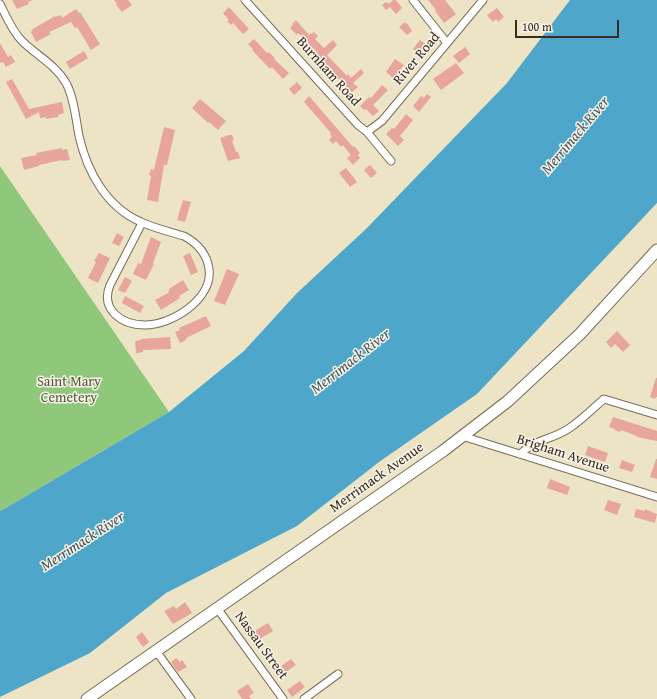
<!DOCTYPE html>
<html>
<head>
<meta charset="utf-8">
<style>
	body { margin:0 }
	#map { position:relative; width:657px; height:699px; overflow:hidden; background:#ede4c5; font-family:"Gentium Book Plus",serif }
	canvas { display:block }
	.scale { position:absolute; left:515px; top:20px; width:104px; height:18px; box-sizing:border-box; border:2px solid #3b2a1e; border-top:0; padding-left:5px; font-size:12px; line-height:14px; white-space:nowrap; color:#3b2a1e; -webkit-text-stroke:3px #f7f3e8; paint-order:stroke }
</style>
</head>
<body>
<div id="map">
<canvas width="657" height="699"></canvas>
<div class="scale">100 m</div>
</div>
<script>
const context = document.querySelector('canvas').getContext('2d');
context.lineJoin = 'round';
function fill(path, color) {
  context.fillStyle = color;
  context.fill(path, 'evenodd');
}
function strokePath(path, color, width, dash) {
  context.strokeStyle = color;
  context.lineWidth = width;
  context.lineCap = dash ? 'butt' : 'round';
  context.setLineDash(dash || []);
  context.stroke(path);
}
function label(font, color, halo, rows, align = 'center') {
  context.font = font + ' "Gentium Book Plus",serif';
  context.lineWidth = 3;
  context.setLineDash([]);
  context.textBaseline = 'middle';
  context.strokeStyle = halo;
  context.fillStyle = color;
  for (const [text, x, y, turn = 0] of rows) {
    context.save();
    context.translate(x, y);
    context.rotate((+turn || 0) * Math.PI / 180);
    context.textAlign = isNaN(turn) ? turn : align;
    if (halo) context.strokeText(text, 0, 0);
    context.fillText(text, 0, 0);
    context.restore();
  }
}
const green = new Path2D(`
	M0,166L169,412L9,506L0,511Z`);
const water = new Path2D(`
	M570,0H657V203L477,394L379,462L297,526L166,593L90,653L0,697V511L9,506L169,412L244,351L297,293L366,229L507,83Z`);
const building = new Path2D(`
	M12,0H33L28,2L29,4L17,9Z
	M114,0H128L132,5L122,12L116,5L117,4Z
	M393,0H396L402,8L396,14L390,7L386,10L382,5L386,2L389,4Z
	M428,0H445L456,14L444,23L435,11L436,10Z
	M229,7L249,29L243,34L233,23L231,25L227,21L229,20L223,13Z
	M497,8L504,17L498,22L496,19L493,22L487,15Z
	M76,9L79,13L80,12L100,44L91,50L77,27L75,28L71,22L49,32L51,34L36,42L31,32L33,29L55,16V17L61,15L62,18Z
	M296,20L309,35L314,32L318,36L315,39L324,48L333,40L337,45L327,55L347,76L348,74L351,78L361,69L364,73L353,83L358,87L352,92L338,78L337,79L331,73L333,70L325,63L316,53L317,52L298,33L297,35L290,28L293,25L292,24Z
	M405,22L406,24L407,23L412,31L407,35L399,27Z
	M254,39L267,53L269,52L275,58L274,59L289,73L283,79L272,67L270,69L252,50L253,49L248,44Z
	M420,40L427,45L420,54L413,49Z
	M0,43L8,57L11,55L15,62L6,67L3,62L0,63Z
	M465,47L470,54L459,63L453,56Z
	M84,51L88,58L70,69L66,62Z
	M395,59L404,65L393,78L386,72Z
	M456,63L464,73L441,90L433,79Z
	M12,79L29,109L62,102L64,113L58,115V117L46,119V117L40,118L39,112L26,119L6,82Z
	M297,82L302,88L294,95L289,89Z
	M382,85L388,90L373,105L379,111L373,116L366,109L364,110L360,106L369,97L371,98Z
	M427,94L431,97L419,112L413,106L421,96L424,98Z
	M309,96L353,147L354,146L360,153L358,155L360,158L353,165L347,158L351,155L343,145L341,147L336,141L333,144L329,140L332,137L330,134L331,133L304,102Z
	M200,99L226,121L218,130L209,122L208,123L192,108Z
	M406,114L413,120L400,136L404,140L398,146L386,134L392,128L394,129Z
	M164,127L175,130L167,165H164L158,202L147,200L151,176L149,175L151,169L154,170Z
	M229,135H232L234,140L232,141L236,152H238L240,158L228,161L220,138Z
	M62,148V150L67,149L70,160L63,161L62,160L39,165V166L24,170L21,158L37,155L36,153Z
	M370,165L377,173L371,178L364,170Z
	M346,168L357,182L350,187L339,173Z
	M183,200L191,202L185,222L177,220Z
	M117,233L124,237L119,246L112,243Z
	M151,237L161,242L153,263L154,264L146,280L133,274L138,263L141,264Z
	M99,253L110,258L98,283L88,278L96,262L94,261Z
	M190,253L198,272L191,275L183,256Z
	M227,269L239,274L225,305L214,301Z
	M125,277L132,281L125,293L118,290Z
	M183,280L189,290L179,296L180,298L161,310L155,300L168,293L169,291V289Z
	M125,296L144,306L140,313L122,303Z
	M206,316L211,326L186,338V340L180,343L175,332L180,330L179,328Z
	M617,331L630,345L623,352L615,344L611,348L606,342Z
	M170,337L171,349L143,350V352L136,353L135,341L141,340V339Z
	M656,378H657V397H656L655,399L650,397Z
	M613,417L657,431V441L637,437V436L621,430L620,432L614,430L615,429L609,427Z
	M588,446L608,453L605,462L585,455Z
	M656,459H657V479L650,477Z
	M622,460L635,465L632,472L619,468Z
	M550,479L570,487L567,495L547,488Z
	M608,500L621,504L617,515L604,510Z
	M636,509L645,511V509L657,514L655,523L634,517Z
	M185,602L192,613L173,624L164,611L174,606L176,609Z
	M268,623L273,631L258,640L253,632Z
	M142,632L149,642L143,647L136,637Z
	M176,658L180,662L182,660L187,667L178,672L171,662Z
	M291,659L296,665L286,672L281,666Z
	M300,681L305,687L292,697L287,690Z
	M248,684L254,693L249,696L251,699H242L237,691Z`);
const minor = new Path2D(`
	M245,0L358,125L367,132L391,161
	M413,0L447,43
	M0,4C6,16 12,31 22,41C36,55 56,65 66,83C74,97 76,120 79,136C87,171 106,207 141,222C154,228 170,232 184,236C197,243 207,254 209,269C213,299 172,325 145,325C122,325 100,310 110,285L142,223
	M367,132L382,121L483,0
	M462,436L657,497
	M520,454C536,439 551,440 568,429C581,421 592,409 604,399L657,415
	M217,608L283,699
	M156,651L191,699
	M304,699L338,674`);
const primary = new Path2D(`
	M87,699L443,451L508,401L580,334L657,250`);
const streetNames = [
	["River Road",417,59,-50],
	["Burnham Road",328,72,48],
	["Brigham Avenue",563,454,18],
	["Merrimack Avenue",377,478,-35],
	["Nassau Street",261,646,54]
];
const parkNames = [
	["Saint Mary",69,382],
	["Cemetery",69,398]
];
const waterNames = [
	["Merrimack River",576,136,-50],
	["Merrimack River",351,362,-38],
	["Merrimack River",83,542,-33]
];
fill(green, '#90c87b');
fill(water, '#4ea7cb');
fill(building, '#e8a59b');
strokePath(minor, '#796b58', 9);
strokePath(primary, '#796b58', 13);
strokePath(minor, '#fff', 7);
strokePath(primary, '#fff', 11);
label('14px', '#3b2a1e', '#f7f3e8', streetNames);
label('14px', '#54593a', '#f7f3e8', parkNames);
label('italic 15px', '#42565b', '#f7f3e8', waterNames);
</script>
</body>
</html>
